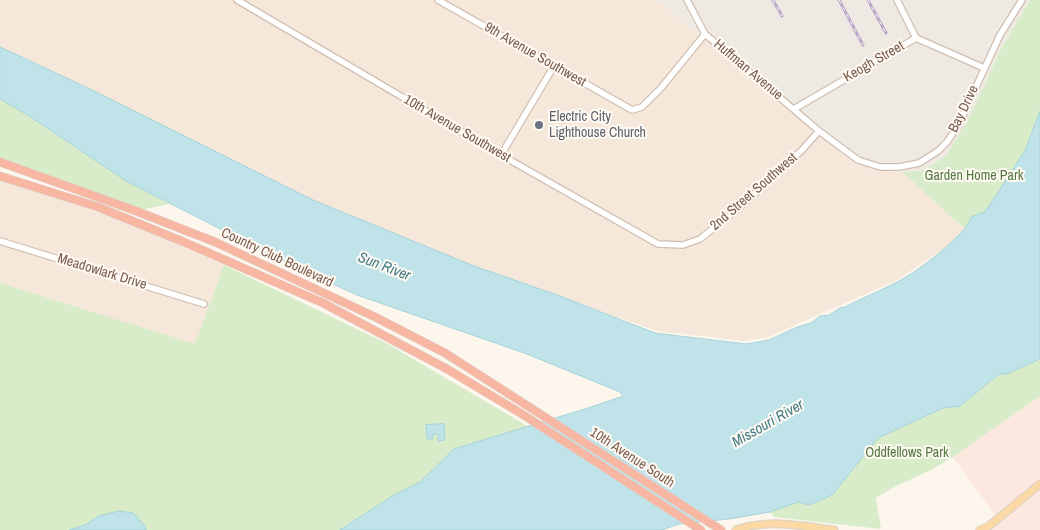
<!DOCTYPE html>
<html>
<head>
<meta charset="utf-8">
<style>
	body { margin:0 }
	canvas { display:block; background:#fdf6ec }
</style>
</head>
<body>
<canvas width="1040" height="530"></canvas>
<script>
const context = document.querySelector('canvas').getContext('2d');
context.lineJoin = 'round';
function fill(path, color) {
  context.fillStyle = color;
  context.fill(path, 'evenodd');
}
function strokePath(path, color, width, dash) {
  context.strokeStyle = color;
  context.lineWidth = width;
  context.lineCap = dash ? 'butt' : 'round';
  context.setLineDash(dash || []);
  context.stroke(path);
}
function label(font, color, halo, rows, align = 'center') {
  context.font = font + ' "Archivo Narrow",sans-serif';
  context.lineWidth = 4;
  context.setLineDash([]);
  context.textBaseline = 'middle';
  context.strokeStyle = halo;
  context.fillStyle = color;
  for (const [text, x, y, turn = 0] of rows) {
    context.save();
    context.translate(x, y);
    context.rotate((+turn || 0) * Math.PI / 180);
    context.textAlign = isNaN(turn) ? turn : align;
    if (halo) context.strokeText(text, 0, 0);
    context.fillText(text, 0, 0);
    context.restore();
  }
}
const residential = new Path2D(`
	M0,0H657L850,160L869,170L902,172L968,232L899,279L768,337L745,341L657,331L357,226L0,52Z
	M0,178L145,229L224,265L195,345L0,283Z`);
const commercial = new Path2D(`
	M1040,396V530H980L998,519L953,457Z`);
const industrial = new Path2D(`
	M657,0H1030L1000,51L970,116L946,156L924,170L902,172L869,170L850,160Z`);
const green = new Path2D(`
	M1030,0H1040V129L1002,198L968,232L902,172L924,170L946,156L970,116L1000,51Z
	M0,99L31,117L126,181L170,204L140,210L0,160Z
	M224,265L388,344L529,427L454,449L420,482L394,495L340,530H0V283L195,344Z
	M1040,359V396L953,457L929,471L894,487L876,498L881,529L774,517L770,512L798,502L809,505L831,495L877,438L943,408L960,406L1000,374H1008Z`);
const water = new Path2D(`
	M0,47L88,88L313,200L474,266L560,296L655,333L746,344L769,340L797,327L811,323L820,316L829,315L840,308L845,307C862,298 880,291 897,282C914,274 968,234 971,217L985,212L1025,151L1040,111V359L1007,374H999L960,406L943,408L878,438L832,495L809,505L798,502L770,512L729,519L679,524L662,530H340L394,495L420,482L454,449L588,408L623,396L620,392L527,354L357,295L291,265L126,181L31,117L0,99Z
	M444,424L445,440L438,441V434H433V439H427L426,425Z
	M119,511L133,513L145,526L146,530H69L85,525L99,516Z`);
const minor = new Path2D(`
	M237,0L501,155L658,244L683,245L700,239L740,207L802,150L819,131
	M438,0L632,110L642,107L661,88L705,34
	M687,0L705,34L819,131L858,160L880,167H899L919,163L938,151L947,142L958,126L1000,35L1022,0
	M897,0L916,38
	M794,109L916,38L984,68
	M501,155L554,66
	M0,241L204,304`);
const major = new Path2D(`
	M736,530C767,518 802,526 834,530
	M980,530L989,526L1040,484`);
const highway = new Path2D(`
	M0,162L136,211L215,242L375,317L445,353L721,530
	M0,176L98,207L184,242L323,303L447,369L522,414L701,530`);
const rail = new Path2D(`
	M773,0L782,16
	M839,0L863,45
	M868,0L886,33`);
const markers = [
	[539,125,5,"#6b7280"]
];
const streetNames = [
	["9th Avenue Southwest",535,55,30],
	["Keogh Street",874,62,-30],
	["Huffman Avenue",748,70,40],
	["Bay Drive",964,109,-64],
	["10th Avenue Southwest",457,129,30],
	["2nd Street Southwest",754,192,-41],
	["Country Club Boulevard",277,258,25],
	["Meadowlark Drive",102,272,17],
	["10th Avenue South",632,458,33]
];
const worshipNames = [
	["Electric City",549,117],
	["Lighthouse Church",549,133]
];
const parkNames = [
	["Garden Home Park",974,176],
	["Oddfellows Park",907,453]
];
const waterNames = [
	["Sun River",384,267,21],
	["Missouri River",768,424,-30]
];
fill(residential, '#f5e8da');
fill(commercial, '#fde8e0');
fill(industrial, '#efe9e4');
fill(green, '#d8ecc9');
fill(water, '#bfe3e8');
strokePath(water, '#a5d3da', 1);
strokePath(minor, '#d1beb0', 8);
strokePath(major, '#dad1cd', 9);
strokePath(highway, '#dad1cd', 9);
strokePath(minor, '#fff', 5.5);
strokePath(major, '#fbd9a5', 7);
strokePath(highway, '#f7b7a3', 8);
strokePath(rail, '#b9a8c9', 3);
strokePath(rail, '#fffaf3', 1, [4]);
for (const [x, y, r, color] of markers) {
  const dot = new Path2D();
  dot.arc(x, y, r, 0, 2 * Math.PI);
  context.fillStyle = color;
  context.fill(dot);
  strokePath(dot, '#fffaf3', 2);
}
label('14px', '#7a5c4d', '#fffaf3', streetNames);
label('14px', '#5b616d', '#fffaf3', worshipNames, 'left');
label('14px', '#537a41', '#fffaf3', parkNames);
label('italic 15px', '#437c86', '#fffaf3', waterNames);
</script>
</body>
</html>
